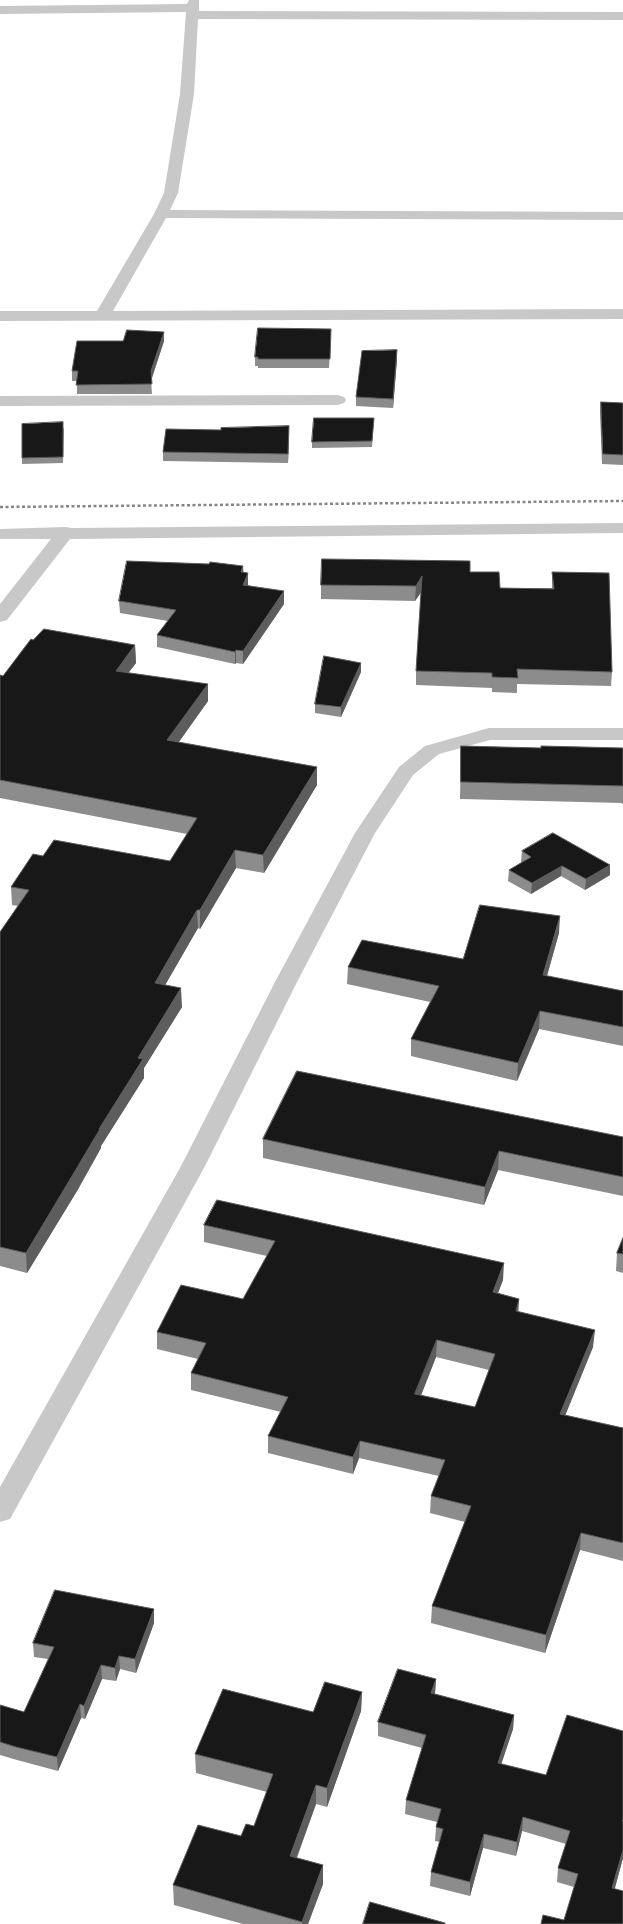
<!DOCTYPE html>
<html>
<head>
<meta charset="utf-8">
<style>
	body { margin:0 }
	canvas { display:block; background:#fff }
</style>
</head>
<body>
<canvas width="623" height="1924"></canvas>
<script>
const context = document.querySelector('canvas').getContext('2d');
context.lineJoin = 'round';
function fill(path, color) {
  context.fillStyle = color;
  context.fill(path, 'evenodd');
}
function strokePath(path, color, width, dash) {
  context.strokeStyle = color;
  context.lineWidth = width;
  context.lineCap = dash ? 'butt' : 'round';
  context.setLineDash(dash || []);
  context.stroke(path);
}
const minor = new Path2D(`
	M189,0H199V11L623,12V20L198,19L194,94L178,193L170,210L623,212V220L166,218L113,311L623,309V319L0,321V311H97L154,214L164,193L180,94L186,12L0,14V6L187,4Z
	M338,395L344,397L346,400L344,403L338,405L0,406V396Z
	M623,523V533L70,539L7,620L0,622V604L51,539H0V529L66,527L71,528Z
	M489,728H623V740H490L439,754L413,775L375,833L297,982L204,1168L10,1519L0,1522V1487L180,1168L275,982L355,833L399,767L425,746Z`);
const rail = new Path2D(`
	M0,507L623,501`);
const wall = new Path2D(`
	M331,329L329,368H258V366H255V357Z
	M164,341L151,380L152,394H77V381H72V371Z
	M397,359L393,408L356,406V397Z
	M601,402L623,403V465L602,464L600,412Z
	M374,418L372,447L312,448V442Z
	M64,428L63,463L22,464V458Z
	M289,435L288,463L163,461V452Z
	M470,572L500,588H552V572L612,672L611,686L517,684V693L492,692V688L416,685V671L421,592L415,601L321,599V585Z
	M243,573H248V585L284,604L243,664L236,663L235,664L157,647V635L168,621L120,613L119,601Z
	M135,645L136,663L128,673L208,701L179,742L317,767V785L264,873L236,868L200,929L198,928L165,985L182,1007L144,1068V1078L101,1146V1148L77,1191L27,1273L0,1266V932L18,906L12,905L11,887L43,856L170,861L187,834L0,798V675L3,676Z
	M361,663V672L341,717L315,713V704Z
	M461,746L540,748H623V804H622V803L460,799Z
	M522,851L610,865V875L585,890L561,876L531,894L508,881L509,870L522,862H521Z
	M559,933L547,976L623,991V1046L539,1029L517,1081L411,1056V1039L430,1002L347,984L348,967L463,959Z
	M623,1137V1196L498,1170L484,1205L263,1158V1139Z
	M204,1225L503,1280L498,1293L519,1299L518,1312L593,1347L565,1415L623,1428V1561L580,1550L545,1653L431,1623L432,1606L465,1522L430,1513L431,1496L439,1476L359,1458L353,1474L268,1453V1436L281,1412L191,1390V1373L198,1359L157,1349V1332L243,1299L267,1256L204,1242ZM436,1357L489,1370L475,1407L421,1395Z
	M623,1238V1273L616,1271L617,1253Z
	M154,1623L136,1673L120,1669L116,1681L102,1679L85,1719L81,1718L58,1771L17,1760L0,1755V1705L24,1712L48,1659L34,1657L33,1643Z
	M436,1679L435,1694L514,1715L513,1729L501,1764L546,1775L623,1731V1858L615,1888L564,1920L574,1887L557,1882L558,1868L566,1844L522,1831L516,1856L483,1848L470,1896L430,1886L431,1872L440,1842L435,1841L436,1827L437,1822L405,1814L406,1800L422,1748L378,1736V1722Z
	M362,1692L361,1711L327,1807L316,1804L297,1858L323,1884L308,1924H243L174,1905L173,1885L241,1836L254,1826L267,1792L196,1773L195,1754L313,1712Z`);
const shadedWall = new Path2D(`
	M164,332V341L151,381V371Z
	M397,350V359L393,408V399Z
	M289,426V435L288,463V454Z
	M243,566L244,578L241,572Z
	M248,573V586L243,585Z
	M422,576V591L415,601L416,586Z
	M284,591V604L243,664V651Z
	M135,645L136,663L117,688L116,671Z
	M236,650V663L235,664V652Z
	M361,663V672L341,717V707Z
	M208,684V701L168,757L167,740Z
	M317,767V785L264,873L263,855Z
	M235,850L236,868L200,929V910Z
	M610,865V875L585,890L586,879Z
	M562,866L561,876L531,894L532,883Z
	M197,910L198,928L156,1001L155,983Z
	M560,916L559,933L542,993L543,975Z
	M181,988L182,1007L144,1068V1078L101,1146V1148L77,1191L27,1273L26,1253L99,1129L138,1058Z
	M540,1011L539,1029L517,1081L518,1063Z
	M499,1151L498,1170L484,1205L485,1187Z
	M504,1263L503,1280L492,1309L493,1292Z
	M519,1299L518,1316L516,1311Z
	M595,1330L593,1347L559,1431L560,1414Z
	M437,1340L436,1357L415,1411V1394Z
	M360,1441L359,1458L353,1474V1457Z
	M581,1533L580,1550L545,1653L546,1635Z
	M154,1609V1623L136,1673L135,1659Z
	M119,1656L120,1669L116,1681L115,1668Z
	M101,1665L102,1679L85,1719L84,1706Z
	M436,1679L435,1693L430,1707L431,1693Z
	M362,1692L361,1711L327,1807V1788Z
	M80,1704L81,1718L58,1771L57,1757Z
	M514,1715L513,1729L497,1777L498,1763Z
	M316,1785V1804L290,1875V1856Z
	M523,1817L522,1831L516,1856L517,1842Z
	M484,1834L483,1848L470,1896V1882Z
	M623,1850V1858L611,1902L612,1888Z
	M323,1865V1884L308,1924H302V1922Z`);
const building = new Path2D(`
	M258,328L331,329L330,359H258V357H255Z
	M127,330L164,332L151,371L152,384L76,385L78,371H72L77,341H123Z
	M397,350L393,399L356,397L362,351Z
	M601,402L623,403V455L603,454Z
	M314,418H374L372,441L312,442Z
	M63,422V457L22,458V424Z
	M289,426L288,454L163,452L166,429L221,430V428Z
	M322,559L470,561V572H499L500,588L554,589L552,572L609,573L612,672L517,669L518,678L492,677V673L416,671L422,576L416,586L321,585Z
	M127,561L209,564L210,562L243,566L241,572L248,573L243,585L284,591L243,651L236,650L235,652L157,635L176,610L119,601Z
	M44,629L135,645L116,671L208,684L167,740L317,767L263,855L235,850L200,910H197L155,983L181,988L138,1058L143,1059L99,1129H100L75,1171L26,1253L0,1247V932L29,890L11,887L33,854L43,856L54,840L170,861L197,818L0,780V675L3,676L31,639L33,640Z
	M324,656L361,663L341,707L315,704Z
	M461,746L541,748V746L623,748V786L461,782Z
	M553,833L610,865L586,879L562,866L532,883L509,870L531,857L522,851Z
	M480,905L560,916L543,975L623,991V1027L540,1011L518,1063L411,1039L439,986L348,967L362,940L463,959Z
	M297,1071L623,1137V1177L499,1151L485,1187L263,1139Z
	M217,1200L504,1263L493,1292L519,1299L516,1311L595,1330L560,1414L623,1428V1543L581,1533L546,1635L432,1606L471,1506L431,1496L445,1460L360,1441L353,1457L268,1436L288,1397L191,1373L206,1343L157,1332L181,1285L243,1299L275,1241L204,1225ZM437,1340L495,1354L475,1407L415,1394Z
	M623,1238V1254L617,1253Z
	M55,1590L154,1609L135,1659L119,1656L115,1668L101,1665L84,1706L80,1704L57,1757L16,1747L0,1742V1705L24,1712L54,1647L33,1643Z
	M398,1669L436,1679L431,1693L514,1715L498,1763L546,1775L567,1715L623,1731V1819L622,1821H623V1850L612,1888L623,1891V1924H541L543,1915L564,1920L578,1874L558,1868L570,1831L523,1817L517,1842L484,1834L470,1882L431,1872L443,1829L436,1827L441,1809L406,1800L426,1735L378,1722Z
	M325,1682L362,1692L327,1788L316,1785L290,1856L323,1865L302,1922L173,1885L198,1825L241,1836L246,1824L254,1826L273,1774L195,1754L223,1689L313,1712Z
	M370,1902L445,1923V1924H363Z`);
fill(minor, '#c8c8c8');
strokePath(rail, '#868686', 2.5, [3, 2.5]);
fill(wall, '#8c8c8c');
fill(shadedWall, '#5d5d5d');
fill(building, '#181818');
strokePath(building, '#5d5d5d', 1);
</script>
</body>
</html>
